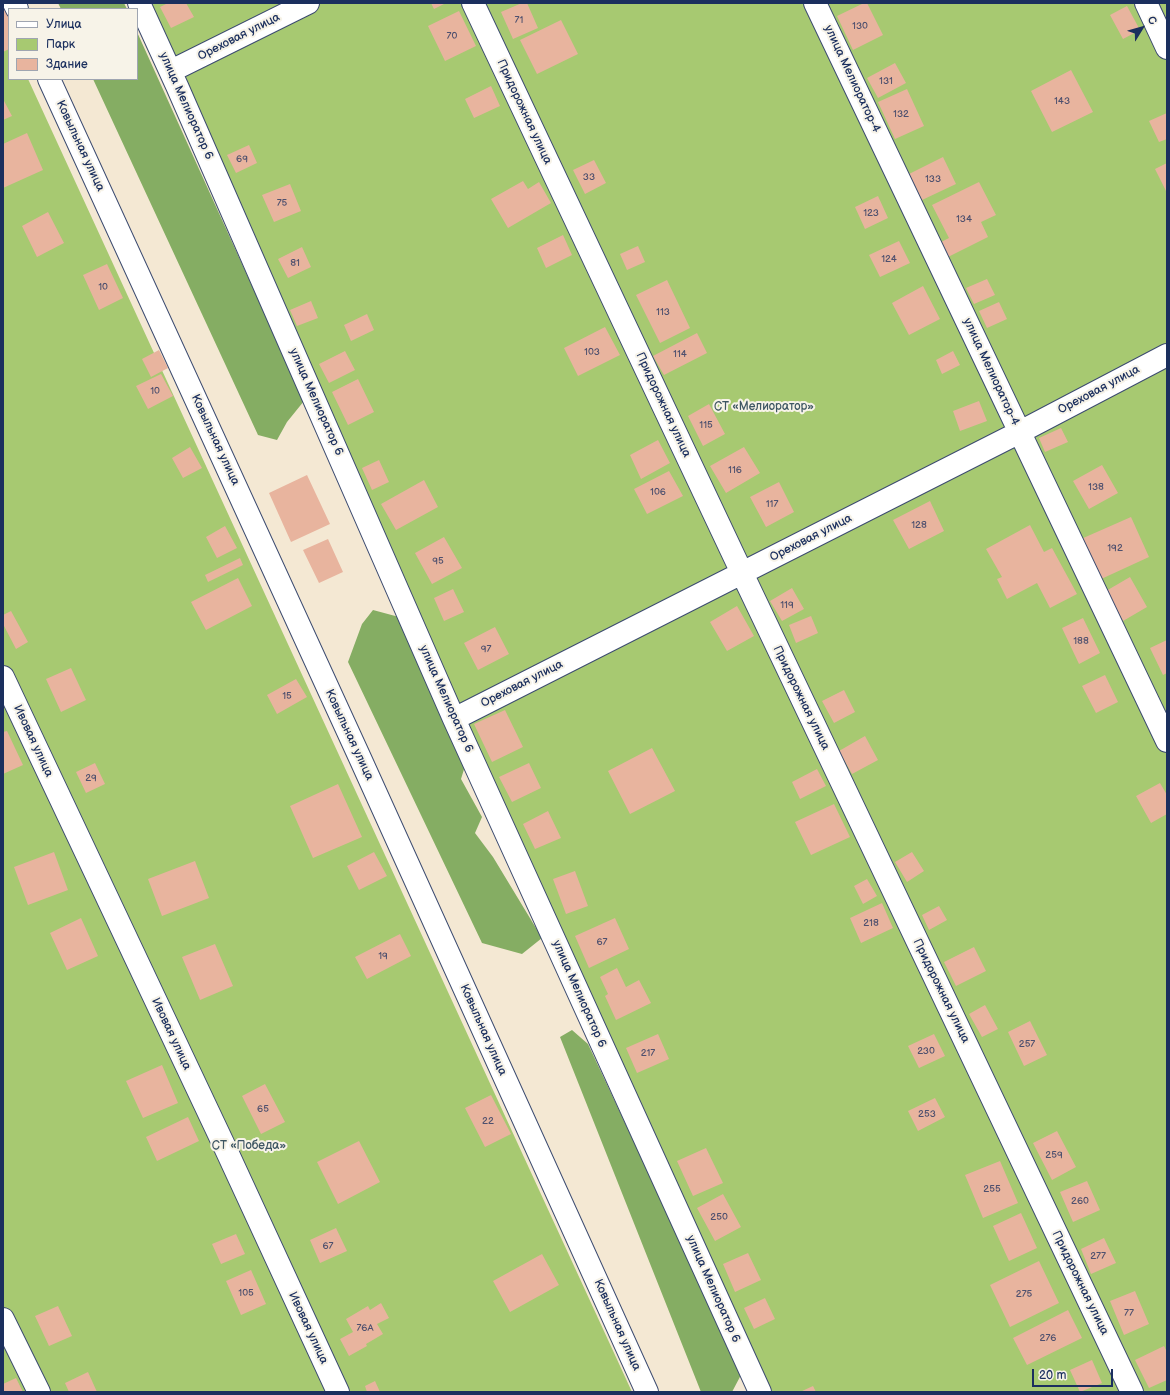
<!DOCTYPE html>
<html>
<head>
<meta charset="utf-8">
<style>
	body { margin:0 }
	#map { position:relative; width:1170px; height:1395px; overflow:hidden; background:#f4e8d3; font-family:"Balsamiq Sans",sans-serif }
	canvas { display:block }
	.frame { position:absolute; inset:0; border:4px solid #1b2f5e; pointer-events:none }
	.legend { position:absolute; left:8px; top:8px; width:130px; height:72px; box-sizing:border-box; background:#f7f3e8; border:1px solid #9fa5b1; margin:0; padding:5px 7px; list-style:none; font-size:12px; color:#1b2f5e }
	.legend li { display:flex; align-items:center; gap:8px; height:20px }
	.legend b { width:20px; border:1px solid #9fa5b1 }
	.north { position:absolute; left:1122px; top:8px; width:40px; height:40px; -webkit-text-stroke:3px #f7f3e8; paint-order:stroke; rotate:53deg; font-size:11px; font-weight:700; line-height:16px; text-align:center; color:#1b2f5e }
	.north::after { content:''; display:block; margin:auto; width:14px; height:18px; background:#1b2f5e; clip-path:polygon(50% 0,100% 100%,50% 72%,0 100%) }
	.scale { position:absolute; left:1032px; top:1369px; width:81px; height:18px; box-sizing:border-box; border:2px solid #1b2f5e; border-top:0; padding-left:5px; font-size:12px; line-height:14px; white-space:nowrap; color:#1b2f5e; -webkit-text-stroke:3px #f7f3e8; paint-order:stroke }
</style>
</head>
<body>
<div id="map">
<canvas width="1170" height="1395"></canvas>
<div class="frame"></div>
<ul class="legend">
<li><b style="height:5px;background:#fff"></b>Улица</li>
<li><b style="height:11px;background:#a7c971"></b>Парк</li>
<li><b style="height:11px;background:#e8b49e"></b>Здание</li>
</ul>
<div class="north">С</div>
<div class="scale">20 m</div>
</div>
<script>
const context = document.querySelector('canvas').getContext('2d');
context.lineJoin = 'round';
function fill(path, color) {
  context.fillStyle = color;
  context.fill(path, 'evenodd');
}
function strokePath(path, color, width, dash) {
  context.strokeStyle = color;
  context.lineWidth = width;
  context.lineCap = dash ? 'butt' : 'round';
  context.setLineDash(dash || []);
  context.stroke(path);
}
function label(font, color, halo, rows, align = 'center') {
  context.font = font + ' "Balsamiq Sans",sans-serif';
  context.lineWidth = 4;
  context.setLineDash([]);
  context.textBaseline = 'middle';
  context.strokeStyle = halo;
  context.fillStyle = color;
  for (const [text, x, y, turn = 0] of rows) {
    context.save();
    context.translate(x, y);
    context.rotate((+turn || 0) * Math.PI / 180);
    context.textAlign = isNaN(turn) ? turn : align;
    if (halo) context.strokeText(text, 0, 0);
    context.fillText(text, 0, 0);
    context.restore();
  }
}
const green = new Path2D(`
	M145,3H1167V1391L766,1392Z
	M3,24L9,37V79H28L632,1392H3Z`);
const forest = new Path2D(`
	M58,3H124L127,9H61Z
	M137,32L304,401L287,422L277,440L258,435L93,79H137Z
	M373,610L399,617L465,766L461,779L482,817L475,833L493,857L542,938L522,954L482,943L348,662L362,624Z
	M572,1030L588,1044L742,1373L732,1392H701L560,1037Z`);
const building = new Path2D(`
	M168,3H186L194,17L171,28L160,7Z
	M431,3H446L434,9Z
	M522,3H527L538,28L513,39L501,12Z
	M864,3H867L883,35L853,50L837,16Z
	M3,4L9,15V49L3,52Z
	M1127,6L1140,30L1123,39L1110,15Z
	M459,11L476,46L445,61L428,26Z
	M561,20L578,54L537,74L520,40Z
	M895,63L906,83L878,98L867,78Z
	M1071,70L1093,112L1052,132L1031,91Z
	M491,86L500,106L474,118L465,99Z
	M907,89L924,126L895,139L878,102Z
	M3,99L12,116L3,120Z
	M1167,113V139L1159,142L1149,121Z
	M27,133L43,170L3,188V144Z
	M249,145L257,163L236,173L227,155Z
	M943,157L956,184L922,200L909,174Z
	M594,160L606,183L585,194L573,170Z
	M1167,163V193L1155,169Z
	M523,181L528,189L539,182L551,203L508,228L491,199Z
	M979,182L996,215L981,222L988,237L946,258L939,243L949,238L932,205Z
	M290,184L301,211L274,222L262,195Z
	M878,196L888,218L865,229L855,207Z
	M48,212L64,243L37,257L22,226Z
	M563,235L572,255L546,268L537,248Z
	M899,241L910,263L880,277L869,255Z
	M638,246L645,262L627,270L620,254Z
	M302,247L311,267L288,278L278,259Z
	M107,264L123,298L99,310L83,275Z
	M987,279L995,295L974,304L966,288Z
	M667,280L690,328L660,343L636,295Z
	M923,286L940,319L909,335L892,303Z
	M311,301L318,318L297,326L290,310Z
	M999,302L1007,319L987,328L979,311Z
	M367,314L374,330L351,341L344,325Z
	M605,327L620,355L578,376L564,348Z
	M697,333L707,353L664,375L653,356Z
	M159,350L168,368L151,377L142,359Z
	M345,351L355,370L329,383L319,364Z
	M953,351L960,365L942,374L936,360Z
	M161,374L173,396L148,409L136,386Z
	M358,379L374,412L348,425L332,392Z
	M979,401L987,421L960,431L953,411Z
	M709,404L725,434L703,446L688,416Z
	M1061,428L1068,442L1045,452L1039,438Z
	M658,440L670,463L641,479L630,455Z
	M190,447L202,468L183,478L172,458Z
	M744,447L760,473L726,493L710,466Z
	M379,460L389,482L372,490L362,468Z
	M1102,465L1118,493L1089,509L1073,481Z
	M669,471L683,496L647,514L634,489Z
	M307,475L330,524L291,542L269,493Z
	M424,480L438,507L396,530L381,504Z
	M779,482L794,512L766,527L750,497Z
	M930,501L944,531L909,549L893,520Z
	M1131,517L1149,557L1099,580L1081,539Z
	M1030,525L1044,552L1052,548L1077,594L1050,608L1037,583L1007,599L997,579L1002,577L986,549Z
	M225,526L237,548L217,558L206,537Z
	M444,537L462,568L432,584L415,553Z
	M328,539L343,572L319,583L303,550Z
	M240,558L243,565L208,582L205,575Z
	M1130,577L1147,607L1123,621L1106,591Z
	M238,578L252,606L206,630L191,602Z
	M792,588L804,609L782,621L770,601Z
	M453,589L464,612L444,621L434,598Z
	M737,606L754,636L727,651L710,622Z
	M11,611L28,642L16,649L3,624V615Z
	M811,616L818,633L796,643L789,625Z
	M1083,618L1100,653L1079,664L1062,628Z
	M495,627L509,654L478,670L464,643Z
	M1167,640V673L1163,675L1150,648Z
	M71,668L86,700L61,712L46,679Z
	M1105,675L1118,702L1096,713L1082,686Z
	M296,679L307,697L277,714L267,695Z
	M844,690L855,712L834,723L822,701Z
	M505,710L523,747L492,762L474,724Z
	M7,731L23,765L3,774V732Z
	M865,736L878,760L852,774L839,751Z
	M652,748L675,791L630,814L608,771Z
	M95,763L105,784L86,793L76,772Z
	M529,763L541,788L512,802L499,777Z
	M817,769L826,786L800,799L792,782Z
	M1160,783L1167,795V814L1151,823L1136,796Z
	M338,784L362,837L313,858L290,806Z
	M834,804L850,837L811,855L795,822Z
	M548,811L561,838L535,849L523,824Z
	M54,852L68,890L28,905L14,867Z
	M374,852L387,876L359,890L347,866Z
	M912,852L924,871L907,882L895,862Z
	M195,861L209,898L162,916L148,879Z
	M575,871L588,906L566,914L553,879Z
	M867,879L877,896L863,904L854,886Z
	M882,903L893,928L861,943L850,918Z
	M939,906L947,920L929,930L922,915Z
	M81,918L98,956L67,970L50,933Z
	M615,918L629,949L589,968L575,936Z
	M400,934L411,956L367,979L355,957Z
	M215,944L233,986L200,1000L182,957Z
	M974,947L986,971L956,986L944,962Z
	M617,968L626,987L639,980L651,1003L616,1020L605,996L608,994L600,977Z
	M985,1005L998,1029L982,1037L969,1014Z
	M1030,1021L1047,1055L1024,1066L1008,1032Z
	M658,1034L669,1059L637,1073L626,1048Z
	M934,1034L945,1056L919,1068L908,1046Z
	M162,1065L178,1103L143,1118L126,1081Z
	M265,1084L285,1122L261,1134L242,1096Z
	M491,1095L511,1134L485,1147L465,1108Z
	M935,1098L945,1117L918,1131L908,1111Z
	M188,1117L199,1141L157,1161L146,1137Z
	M1057,1131L1076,1167L1052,1180L1033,1143Z
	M359,1141L380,1182L338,1204L317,1162Z
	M706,1148L723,1183L693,1196L677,1161Z
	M1000,1161L1018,1203L983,1218L965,1175Z
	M1087,1181L1100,1210L1073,1222L1060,1192Z
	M723,1194L741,1227L715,1241L697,1208Z
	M1021,1213L1037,1248L1009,1261L993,1226Z
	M336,1228L347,1251L320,1263L310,1240Z
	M236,1234L245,1254L221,1264L212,1244Z
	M1104,1238L1116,1263L1091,1274L1081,1249Z
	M748,1253L761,1280L735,1292L723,1264Z
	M542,1254L559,1285L510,1312L493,1281Z
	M1039,1261L1059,1303L1010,1327L990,1285Z
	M251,1270L266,1304L241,1315L226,1281Z
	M1135,1291L1149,1324L1124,1335L1110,1301Z
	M765,1298L775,1319L754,1329L744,1308Z
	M381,1303L389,1318L377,1324L383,1334L366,1344L367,1346L349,1356L340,1339L353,1332L346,1319L368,1306L370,1310Z
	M58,1306L72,1336L49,1346L35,1316Z
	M1068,1310L1082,1338L1027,1365L1013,1338Z
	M1164,1346L1167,1352V1380L1149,1388L1135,1360Z
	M1092,1360L1102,1383L1080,1392L1070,1370Z
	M88,1372L97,1392H69L65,1383Z
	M16,1378L23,1392H3V1384Z
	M375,1381L380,1392H367L365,1386Z
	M813,1386L816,1392H800Z`);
const minor = new Path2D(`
	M14,3L17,9
	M139,3L177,86L454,719L760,1392
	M473,3L742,573L1132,1392
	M815,3L1167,741
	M1146,3L1167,48
	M171,71L308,3
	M49,79L360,758L647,1392
	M3,677L223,1143L338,1392
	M454,719L1020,432L1167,355
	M3,1319L39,1392`);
const numberNames = [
	["71",519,20],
	["130",860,26],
	["70",452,36],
	["131",886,81],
	["143",1062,101],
	["132",901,114],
	["69",242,159],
	["33",589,177],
	["133",933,179],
	["75",282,203],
	["123",871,213],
	["134",964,219],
	["124",889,259],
	["81",295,263],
	["10",103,287],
	["113",663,312],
	["103",592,352],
	["114",680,354],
	["10",155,391],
	["115",706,425],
	["116",735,470],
	["138",1096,487],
	["106",658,492],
	["117",772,504],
	["128",919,525],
	["192",1115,548],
	["95",438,561],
	["119",787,605],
	["188",1081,641],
	["97",486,649],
	["15",287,696],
	["29",91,778],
	["218",871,923],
	["67",602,942],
	["19",383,956],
	["257",1027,1044],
	["230",926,1051],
	["217",648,1053],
	["65",263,1109],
	["253",927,1114],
	["22",488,1121],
	["259",1054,1155],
	["255",992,1189],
	["260",1080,1201],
	["250",719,1217],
	["67",328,1246],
	["277",1098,1256],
	["105",246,1293],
	["275",1024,1294],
	["77",1129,1313],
	["76А",365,1328],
	["276",1048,1338]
];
const streetNames = [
	["Ореховая улица",239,37,-27],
	["улица Мелиоратор-4",852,79,65],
	["улица Мелиоратор 6",186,106,66],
	["Придорожная улица",524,112,65],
	["Ковыльная улица",80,146,65],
	["улица Мелиоратор-4",991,372,65],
	["Ореховая улица",1099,390,-28],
	["улица Мелиоратор 6",316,402,66],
	["Придорожная улица",663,405,65],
	["Ковыльная улица",215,440,65],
	["Ореховая улица",811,538,-27],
	["Ореховая улица",522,684,-27],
	["Придорожная улица",801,698,64],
	["улица Мелиоратор 6",446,699,66],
	["Ковыльная улица",349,735,65],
	["Ивовая улица",33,741,65],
	["Придорожная улица",941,991,64],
	["улица Мелиоратор 6",579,994,66],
	["Ковыльная улица",483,1030,66],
	["Ивовая улица",171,1034,65],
	["Придорожная улица",1080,1283,64],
	["улица Мелиоратор 6",713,1289,66],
	["Ковыльная улица",617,1325,66],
	["Ивовая улица",308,1328,65]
];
const parkNames = [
	["СТ «Мелиоратор»",764,407],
	["СТ «Победа»",249,1146]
];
fill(green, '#a7c971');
fill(forest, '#85ad63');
fill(building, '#e8b49e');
strokePath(minor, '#3c4b70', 24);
strokePath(minor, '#fff', 22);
label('10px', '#4e506e', null, numberNames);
label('12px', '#1b2f5e', '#f7f3e8', streetNames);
label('12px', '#3e5663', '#f7f3e8', parkNames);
</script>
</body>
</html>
